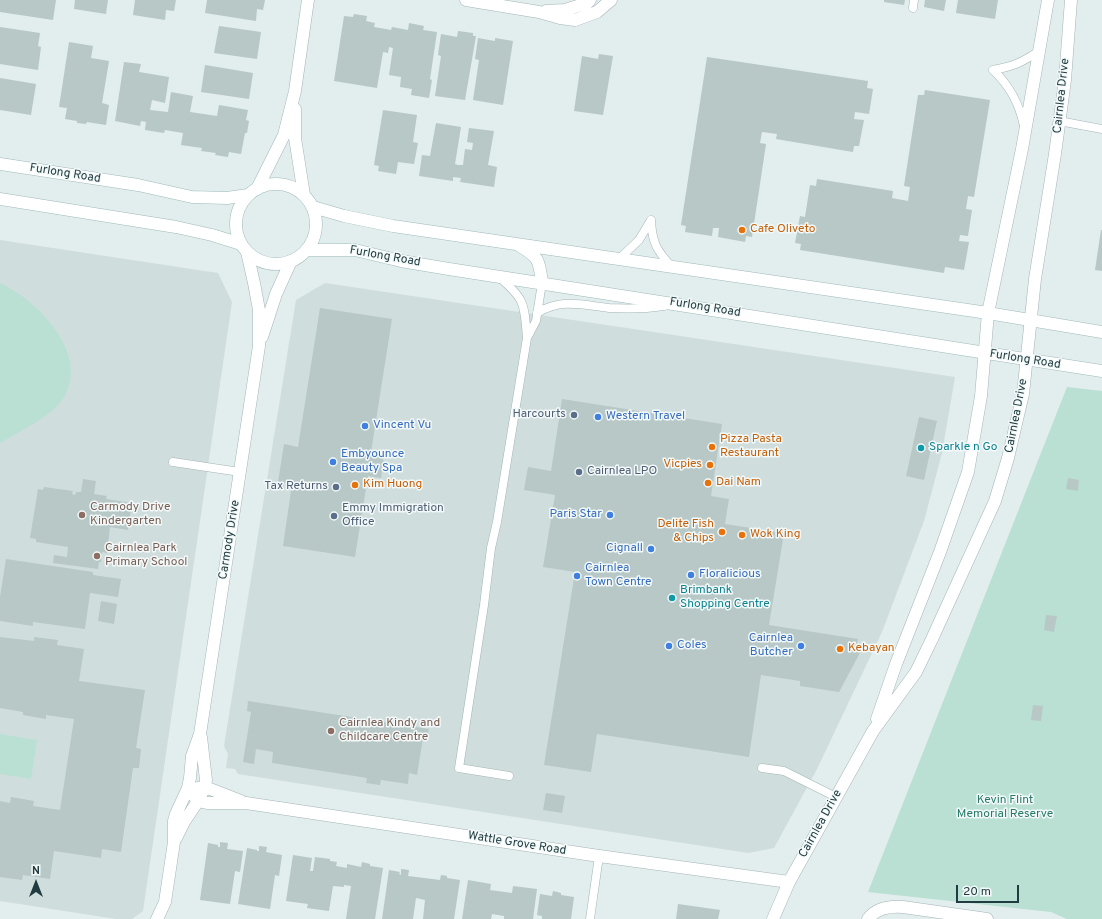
<!DOCTYPE html>
<html>
<head>
<meta charset="utf-8">
<style>
	body { margin:0 }
	#map { position:relative; width:1102px; height:919px; overflow:hidden; background:#e2eded; font-family:Overpass,sans-serif }
	canvas { display:block }
	.north { position:absolute; left:16px; top:863px; width:40px; height:40px; -webkit-text-stroke:3px #f3f9f9; paint-order:stroke; rotate:0deg; font-size:11px; font-weight:700; line-height:16px; text-align:center; color:#213c40 }
	.north::after { content:''; display:block; margin:auto; width:14px; height:18px; background:#213c40; clip-path:polygon(50% 0,100% 100%,50% 72%,0 100%) }
	.scale { position:absolute; left:956px; top:885px; width:63px; height:18px; box-sizing:border-box; border:2px solid #213c40; border-top:0; padding-left:5px; font-size:12px; line-height:14px; white-space:nowrap; color:#213c40; -webkit-text-stroke:3px #f3f9f9; paint-order:stroke }
</style>
</head>
<body>
<div id="map">
<canvas width="1102" height="919"></canvas>
<div class="north">N</div>
<div class="scale">20 m</div>
</div>
<script>
const context = document.querySelector('canvas').getContext('2d');
context.lineJoin = 'round';
function fill(path, color) {
  context.fillStyle = color;
  context.fill(path, 'evenodd');
}
function strokePath(path, color, width, dash) {
  context.strokeStyle = color;
  context.lineWidth = width;
  context.lineCap = dash ? 'butt' : 'round';
  context.setLineDash(dash || []);
  context.stroke(path);
}
function label(font, color, halo, rows, align = 'center') {
  context.font = font + ' Overpass,sans-serif';
  context.lineWidth = 3;
  context.setLineDash([]);
  context.textBaseline = 'middle';
  context.strokeStyle = halo;
  context.fillStyle = color;
  for (const [text, x, y, turn = 0] of rows) {
    context.save();
    context.translate(x, y);
    context.rotate((+turn || 0) * Math.PI / 180);
    context.textAlign = isNaN(turn) ? turn : align;
    if (halo) context.strokeText(text, 0, 0);
    context.fillText(text, 0, 0);
    context.restore();
  }
}
const built = new Path2D(`
	M0,240L218,273L232,302L143,911L132,919H116L0,901Z
	M325,283L955,377L942,453L924,521L882,632L817,769L774,848L748,853L238,774L235,769L226,768L228,754L224,746L296,300Z`);
const green = new Path2D(`
	M0,283C37,300 90,353 64,397C53,416 19,432 0,443Z
	M1067,387L1102,391V919H1067L1051,912L868,892Z
	M0,734L37,740L31,779L0,774Z`);
const building = new Path2D(`
	M0,0H56L53,20L0,12Z
	M75,0H108L106,14L74,9Z
	M135,0H176L174,11L166,10L165,20L133,15Z
	M207,0H265L263,10L257,9L256,21L205,13Z
	M884,0H905L904,5L884,2Z
	M925,0H946L944,11L924,7Z
	M958,0H998L995,19L956,13Z
	M354,14L367,16L366,21L375,23L374,27L391,30L392,27L408,30L409,23L424,26L423,30L437,32L430,79L432,80L429,98L411,95L412,89L400,87L401,77L389,75L393,48L389,47L388,53L383,52L377,88L334,81L344,16L353,17Z
	M219,26L261,32L257,59L214,53Z
	M0,27L40,33L38,46L41,47L38,70L0,64Z
	M458,31L473,33V36H476L465,100L435,96L441,56L438,55L441,34L457,37Z
	M478,38L495,41V38L513,41L503,105L473,100L479,60L475,59Z
	M69,42L93,46L91,58L109,61L102,103L109,105L106,125L87,122L86,124L77,123V121L65,119L67,108L59,107Z
	M599,54L613,56L603,115L574,111L582,56L598,59Z
	M707,57L868,81L867,88L873,89L869,114L855,112L854,119L864,120L859,146H854L853,152L776,139L777,134L762,132L760,143L766,144L752,237L746,236L745,242L718,237L719,228H713L712,236L685,232L686,226L681,225Z
	M124,62L141,64L139,72L169,77L165,103L152,100L150,110L168,112L171,92L193,96L190,112L217,116L219,105L248,110L246,120L249,121L247,133H245L241,154L229,152L228,157L215,155L216,153L201,151L202,148L181,145L183,133L165,130L164,133L145,130L146,122L141,121L140,126L115,121Z
	M205,65L253,73L249,99L201,92Z
	M0,78L36,84L31,115L0,110Z
	M925,90L990,100L974,197L968,196L966,209L972,210L968,236L960,235L959,241L969,242L964,270L945,267L944,273L800,250L801,244L795,243L800,216L805,217L810,185L816,186L817,179L893,191L892,198L908,201L910,187L904,186L918,95H924Z
	M383,110L417,115L413,142L418,143L414,164L398,162L396,174L378,171L379,166L374,165Z
	M436,123L461,127L455,164L458,165H463L465,149L472,150L473,143L467,142L469,128L494,131L488,165L497,167L494,187L460,182L461,178L453,177V181L419,176L422,155L430,156Z
	M1101,230H1102V271L1095,270Z
	M320,308L392,319L371,452L384,454L381,478L368,476L355,557L283,546L292,484L278,482L284,444L298,447Z
	M562,399L722,424L711,496L729,499L725,524L784,533L769,625L858,639L856,648L862,649L839,692L800,686V681L761,675L749,757L597,734L591,772L544,765L575,572L543,567L555,495L524,490L528,467L551,471Z
	M919,417L937,421L924,480L906,476Z
	M1068,478L1079,480L1078,491L1066,489Z
	M83,479L96,481L94,494L107,496L106,499L132,503L128,530L110,527L107,553L102,552L101,562H99L98,569L53,563L54,555L67,557L68,547L36,542V539L30,538L38,489L43,490L44,487L73,491L72,494L75,495L76,492H81Z
	M6,559L93,572V575L121,579L118,597L90,593L85,629L33,622V626L0,621V597Z
	M101,601L117,604L114,624L98,621Z
	M1046,615L1057,616L1054,632L1044,630Z
	M0,637L34,641V637L58,640L57,645L84,649L79,681L145,690L136,748L141,749L139,768H133L121,852L102,849L101,858L54,851L50,879L23,875L22,880L0,877V801L10,803L11,797L34,801L33,806L60,810L74,719L46,715V719L23,715V712L0,708Z
	M248,701L429,729L427,739L423,738L417,775L409,773L408,784L381,780L380,785L366,783L367,778L272,763L273,752L256,749L254,764L243,762L251,712L247,711Z
	M1033,705L1043,706L1041,721L1031,720Z
	M546,793L565,796L562,813L543,810Z
	M220,842L228,843L227,849L243,851L240,872L235,871L230,904L200,900L208,843L218,845V847H220Z
	M259,846L267,847L266,852L282,855L279,876L275,875L270,909L238,904L247,848L257,850V851H259Z
	M293,855L312,858L310,871H313L315,857L330,859V861L337,862L336,866L347,868V864L361,867L362,862L370,864V866L383,868L375,919H346L351,886L344,885V887L333,886L329,911L307,908L308,904L286,901Z
	M401,869L409,870L408,876L440,880L441,875L447,876V878L460,880L454,919H423L425,900L416,898L413,919H382L389,870L400,872L399,874L401,875Z
	M468,880L491,884L490,890L512,893L513,886L537,889L533,919H504V916L492,914L491,919H462Z
	M553,891L561,893V895L574,897L571,919H542V916L537,915L540,894L552,896Z
	M678,904L720,910L718,919H676Z`);
const service = new Path2D(`
	M913,8L914,0
	M993,70C1010,86 1019,103 1024,126
	M993,70C1014,66 1021,63 1039,51
	M1059,121L1102,129
	M651,220C652,243 657,251 672,267
	M619,259L639,240L651,220
	M499,277C526,300 524,304 527,338
	M537,313C562,298 582,305 609,308C629,309 644,309 664,306
	M173,462L240,472
	M762,768L784,771L836,797
	M509,776L459,768L484,605L491,548L497,522L525,350L527,338L536,321L542,283
	M590,919L599,856`);
const minor = new Path2D(`
	M466,0L539,12L560,18L575,20L597,12L611,0
	M546,11L565,10L587,3L590,0
	M295,109V138L304,195
	M257,189L284,135L295,91L308,0
	M262,337L276,294L291,261
	M188,788L198,801L207,803H246L599,856L789,882
	M198,788L205,787L241,801
	M176,838L184,822L198,801L205,787L206,780L201,737
	M157,919L165,902L174,842V821L176,814L188,788L190,778L192,756L200,734L259,346V310L254,283L247,252
	M868,919C876,908 890,906 903,907L987,919`);
const tertiary = new Path2D(`
	M877,719L896,664L940,552L968,472L981,396L988,313L1022,149L1048,0
	M773,919L789,882L873,731L916,672L932,639L995,501L1008,458L1023,394L1035,279L1055,154L1065,80L1071,0`);
const secondary = new Path2D(`
	M0,164L138,185L192,197L227,198L248,195
	M236 224a40 40 0 1 1 80 0a40 40 0 1 1-80 0Z
	M0,199L176,227L212,235L241,244
	M313,207L344,216L393,226L988,313L1102,332
	M520,246C540,258 539,261 542,283
	M307,250H355L401,261L449,269L1102,371`);
const markers = [
	[742,230,4,"#e8710a"],
	[574,415,4,"#5c6f8a"],
	[598,417,4,"#3f7fe0"],
	[365,426,4,"#3f7fe0"],
	[712,447,4,"#e8710a"],
	[921,448,4,"#0f9aa8"],
	[333,462,4,"#3f7fe0"],
	[710,465,4,"#e8710a"],
	[579,472,4,"#5c6f8a"],
	[708,483,4,"#e8710a"],
	[355,485,4,"#e8710a"],
	[336,487,4,"#5c6f8a"],
	[82,515,4,"#8d6e63"],
	[610,515,4,"#3f7fe0"],
	[334,516,4,"#5c6f8a"],
	[722,532,4,"#e8710a"],
	[742,535,4,"#e8710a"],
	[651,549,4,"#3f7fe0"],
	[97,556,4,"#8d6e63"],
	[691,575,4,"#3f7fe0"],
	[577,576,4,"#3f7fe0"],
	[672,598,4,"#0f9aa8"],
	[669,646,4,"#3f7fe0"],
	[801,646,4,"#3f7fe0"],
	[840,649,4,"#e8710a"],
	[331,731,4,"#8d6e63"]
];
const streetNames = [
	["Cairnlea Drive",1062,96,-84],
	["Furlong Road",65,174,9],
	["Furlong Road",385,257,10],
	["Furlong Road",705,308,9],
	["Furlong Road",1025,360,9],
	["Cairnlea Drive",1017,416,-79],
	["Carmody Drive",230,540,-81],
	["Cairnlea Drive",821,824,-61],
	["Wattle Grove Road",517,844,9]
];
const foodNames = [
	["Cafe Oliveto",750,230],
	["Pizza Pasta",720,440],
	["Restaurant",720,454],
	["Vicpies",702,465,"right"],
	["Dai Nam",716,483],
	["Kim Huong",363,485],
	["Delite Fish",714,525,"right"],
	["& Chips",714,539,"right"],
	["Wok King",750,535],
	["Kebayan",848,649]
];
const serviceNames = [
	["Harcourts",566,415],
	["Cairnlea LPO",587,472,"left"],
	["Tax Returns",328,487],
	["Emmy Immigration",342,509,"left"],
	["Office",342,523,"left"]
];
const shopNames = [
	["Western Travel",606,417],
	["Vincent Vu",373,426],
	["Embyounce",341,455],
	["Beauty Spa",341,469],
	["Paris Star",602,515,"right"],
	["Cignall",643,549,"right"],
	["Cairnlea",585,569],
	["Town Centre",585,583],
	["Floralicious",699,575],
	["Cairnlea",793,639,"right"],
	["Butcher",793,653,"right"],
	["Coles",677,646]
];
const cultureNames = [
	["Sparkle n Go",929,448],
	["Brimbank",680,591],
	["Shopping Centre",680,605]
];
const educationNames = [
	["Carmody Drive",90,508],
	["Kindergarten",90,522],
	["Cairnlea Park",105,549],
	["Primary School",105,563],
	["Cairnlea Kindy and",339,724],
	["Childcare Centre",339,738]
];
const parkNames = [
	["Kevin Flint",1005,801],
	["Memorial Reserve",1005,815]
];
fill(built, '#d0dddd');
fill(green, '#b9e0d3');
fill(building, '#b7c8c7');
strokePath(service, '#a4b4b6', 9);
strokePath(minor, '#a4b4b6', 13);
strokePath(tertiary, '#a4b4b6', 13);
strokePath(secondary, '#9fb9ba', 13);
strokePath(service, '#fff', 8);
strokePath(minor, '#fff', 12);
strokePath(tertiary, '#fff', 12);
strokePath(secondary, '#fff', 12);
for (const [x, y, r, color] of markers) {
  const dot = new Path2D();
  dot.arc(x, y, r, 0, 2 * Math.PI);
  context.fillStyle = color;
  context.fill(dot);
  strokePath(dot, '#f3f9f9', 1.5);
}
label('12px', '#213c40', '#f3f9f9', streetNames);
label('12px', '#c56008', '#f3f9f9', foodNames, 'left');
label('12px', '#4e5e75', '#f3f9f9', serviceNames, 'right');
label('12px', '#366cbe', '#f3f9f9', shopNames, 'left');
label('12px', '#0d838f', '#f3f9f9', cultureNames, 'left');
label('12px', '#785e54', '#f3f9f9', educationNames, 'left');
label('12px', '#287a68', '#f3f9f9', parkNames);
</script>
</body>
</html>
